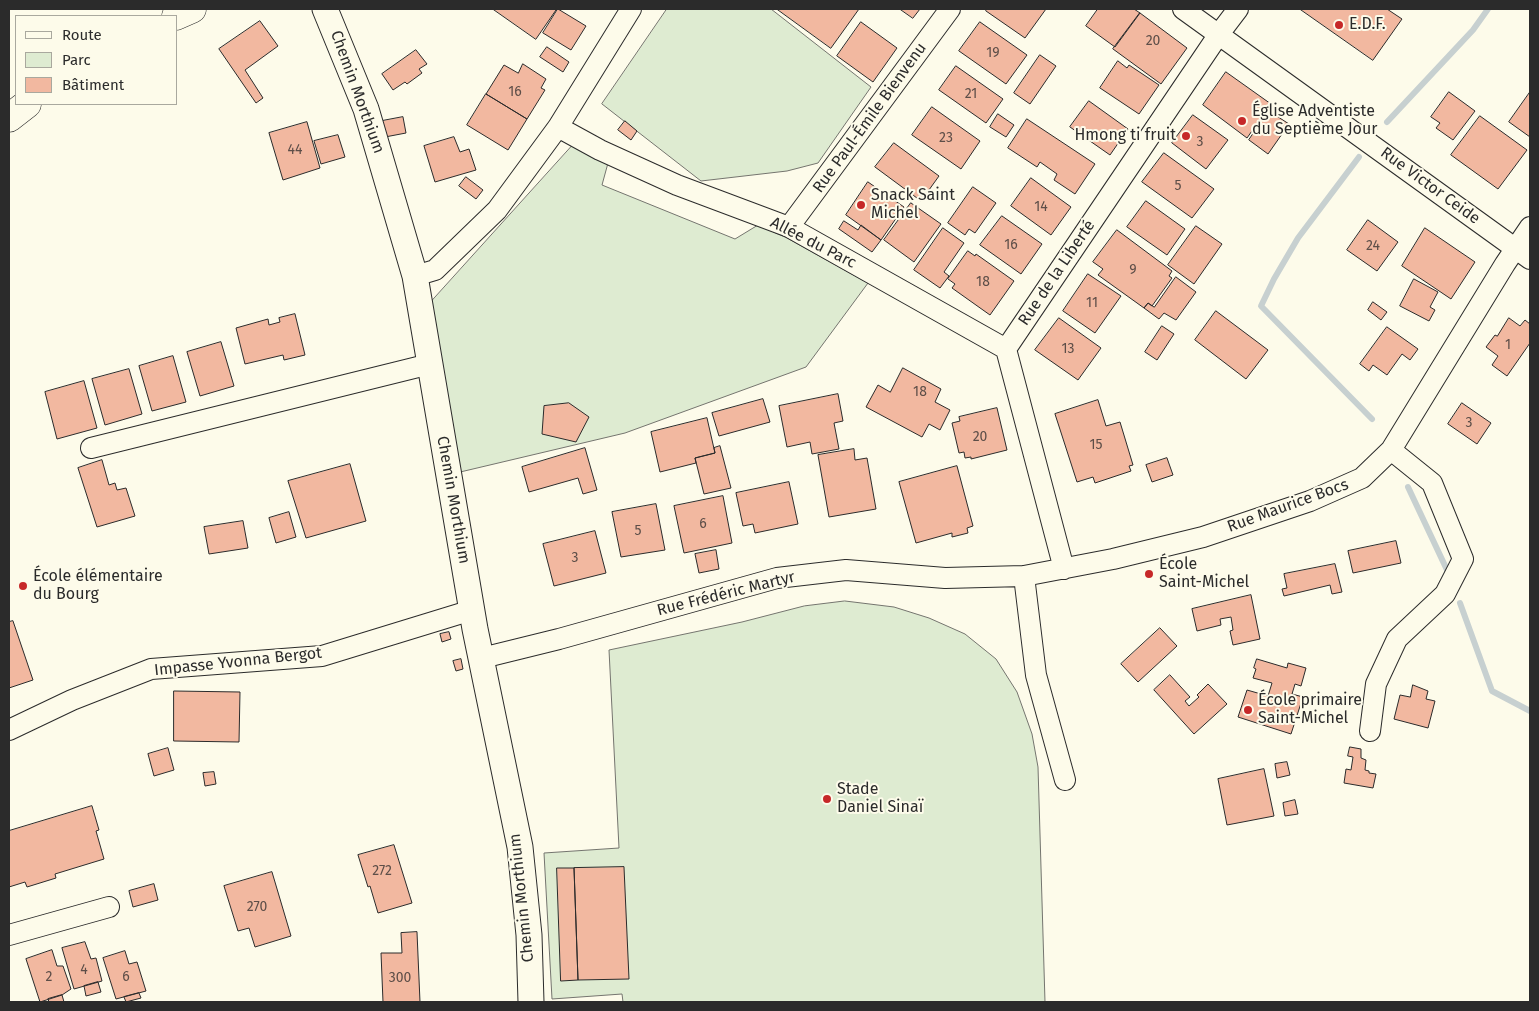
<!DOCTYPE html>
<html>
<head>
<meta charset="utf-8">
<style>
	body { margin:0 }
	#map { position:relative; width:1539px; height:1011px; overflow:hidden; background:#fdfbea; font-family:"Fira Sans",sans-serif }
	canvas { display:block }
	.frame { position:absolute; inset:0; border:10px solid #2b2b2b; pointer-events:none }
	.legend { position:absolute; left:15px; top:15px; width:162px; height:90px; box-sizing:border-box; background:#fdfbea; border:1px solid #a9a89e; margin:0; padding:6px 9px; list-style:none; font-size:15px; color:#2b2b2b }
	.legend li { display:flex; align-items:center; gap:10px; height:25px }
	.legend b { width:25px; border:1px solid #a9a89e }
</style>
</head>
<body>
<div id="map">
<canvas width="1539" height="1011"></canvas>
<div class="frame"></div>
<ul class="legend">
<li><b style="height:6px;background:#fdfbea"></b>Route</li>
<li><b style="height:14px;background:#deebd1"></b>Parc</li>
<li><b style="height:14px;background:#f2b8a0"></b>Bâtiment</li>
</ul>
</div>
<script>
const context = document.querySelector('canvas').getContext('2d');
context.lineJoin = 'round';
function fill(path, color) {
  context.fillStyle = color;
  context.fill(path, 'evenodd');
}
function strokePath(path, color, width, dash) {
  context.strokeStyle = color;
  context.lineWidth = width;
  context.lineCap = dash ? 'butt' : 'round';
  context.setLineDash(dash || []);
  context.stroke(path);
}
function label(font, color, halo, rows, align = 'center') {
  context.font = font + ' "Fira Sans",sans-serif';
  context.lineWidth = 4;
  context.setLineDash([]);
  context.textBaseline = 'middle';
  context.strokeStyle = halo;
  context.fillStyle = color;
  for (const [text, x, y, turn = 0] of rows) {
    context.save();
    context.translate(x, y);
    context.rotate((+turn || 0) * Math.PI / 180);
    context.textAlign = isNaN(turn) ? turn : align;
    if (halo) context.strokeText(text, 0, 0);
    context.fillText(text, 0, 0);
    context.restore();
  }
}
const green = new Path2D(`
	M667,9H771L871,87L818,163L787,171L701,181L602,104Z
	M572,146L608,163L602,185L735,239L758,225L787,238L868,283L806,367L625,433L456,473L430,303Z
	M845,601L894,607L929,618L965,634L996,659L1017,692L1032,734L1038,767L1045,1002H623L622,994L552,999L544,853L619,848L609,650L742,622L804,606Z`);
const stream = new Path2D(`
	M1387,122L1473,30L1488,9
	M1359,157L1298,238L1274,279L1261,306L1372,419
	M1408,487L1447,570
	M1460,603L1492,691L1530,711`);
const building = new Path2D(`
	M493,9H554L556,10L536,39Z
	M558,9L586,26L571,50L543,33Z
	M777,9H859L831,48Z
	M900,9H920L913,18Z
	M987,9H1046L1025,38L986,11Z
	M1098,9H1134L1140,13L1115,47L1086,26Z
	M1300,9H1387L1402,19L1373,60Z
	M1140,13L1187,48L1161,84L1113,49Z
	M260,21L278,46L245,70L263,98L256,103L219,49Z
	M861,22L897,48L873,82L837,56Z
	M980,22L1027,55L1006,84L959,51Z
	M547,47L569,62L563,72L540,57Z
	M416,50L427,64L419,69L422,73L407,84L405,82L393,90L382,74Z
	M1040,55L1056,66L1030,104L1014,93Z
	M1118,61L1127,68L1129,65L1159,85L1139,114L1100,88Z
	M523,64L546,79L541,88L545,90L527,119L486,94L504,65L518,73Z
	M956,66L1003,99L986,123L939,90Z
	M1226,72L1271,104L1247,138L1203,105Z
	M1449,92L1475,111L1453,140L1436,128L1440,123L1431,117Z
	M1530,92V137L1509,122Z
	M486,94L527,119L508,150L467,125Z
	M1089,101L1128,129L1110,155L1070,127Z
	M932,107L980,141L961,169L912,135Z
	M1269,111L1289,124L1268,154L1249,140Z
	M998,114L1014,125L1006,137L990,127Z
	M1193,115L1228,140L1206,169L1172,143Z
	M1480,116L1527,150L1498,189L1451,155Z
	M403,117L406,133L385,137L382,121Z
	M1027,119L1095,164L1075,194L1054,180L1057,174L1040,162L1037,167L1008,148Z
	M625,121L637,131L631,140L618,130Z
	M307,122L320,168L283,180L269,133Z
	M338,135L345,157L321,164L314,141Z
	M454,137L460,152L469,149L476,170L435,182L424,146Z
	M894,143L939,176L921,201L875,167Z
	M1164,153L1214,189L1192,218L1142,182Z
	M466,177L483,190L476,199L459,186Z
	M1031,178L1071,207L1051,235L1011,206Z
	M868,182L904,207L881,240L846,215Z
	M973,187L996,203L975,233L969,229L965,235L948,223Z
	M1146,201L1185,229L1167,255L1127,227Z
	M911,203L941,224L914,262L884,240Z
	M1002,216L1042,244L1021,274L980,245Z
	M1368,220L1398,242L1377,271L1347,250Z
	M844,221L858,230L861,225L881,240L872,252L839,229Z
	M1196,226L1222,244L1194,284L1168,265Z
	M943,228L964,243L944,272L949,276L940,288L914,270Z
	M1425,228L1475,262L1451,299L1402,266Z
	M1117,230L1172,271L1169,276L1172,278L1152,306L1148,303L1144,308L1098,275L1103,269L1093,262Z
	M968,251L975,256L976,254L1014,281L990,315L952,288L955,284L948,279Z
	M1088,274L1121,296L1095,333L1063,311Z
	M1176,277L1196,292L1176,320L1164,313L1159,319L1144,308L1148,303L1154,307Z
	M1414,279L1438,292L1430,307L1435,310L1429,321L1400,306Z
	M1373,302L1387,312L1381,320L1368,310Z
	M1216,311L1268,350L1246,379L1195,340Z
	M295,314L305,355L284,360L283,355L245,364L236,328L268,319L269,325L280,322L279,318Z
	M1059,318L1101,348L1078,380L1035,350Z
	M1509,318L1520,326L1525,320L1530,324V343L1507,376L1492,365L1498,356L1486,347L1495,335L1497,336Z
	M1162,326L1174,334L1157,360L1145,352Z
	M1387,327L1418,349L1410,360L1402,354L1387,375L1373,365L1369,371L1360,364Z
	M221,342L234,386L200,396L187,352Z
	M173,356L186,402L152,411L139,366Z
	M903,368L941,389L935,402L950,410L940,430L929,424L922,437L866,407L878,385L890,392Z
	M129,369L142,414L105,425L92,379Z
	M84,381L97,428L57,439L45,392Z
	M838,394L843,421L834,423L839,449L812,454L810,442L787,447L779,406Z
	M763,399L770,422L719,436L712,413Z
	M1098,400L1106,426L1120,422L1133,465L1129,466L1131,471L1095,483L1093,477L1077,482L1055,414Z
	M569,403L589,417L576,442L542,434L544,406Z
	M1462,403L1491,423L1477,444L1448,424Z
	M997,408L1007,450L971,459V457L965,458L964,452L959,453L952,423L960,421L959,417Z
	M707,418L715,453L695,458L696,463L660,472L651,432Z
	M720,446L731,488L704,494L695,458L715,453L714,448Z
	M585,448L597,490L583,494L578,478L529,492L522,467Z
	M854,449L855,460L867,458L876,509L829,517L818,455Z
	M1167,458L1173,475L1152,482L1146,465Z
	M102,460L109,485L115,483L117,490L126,488L135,516L97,527L78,468Z
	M350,464L366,521L306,538L288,481Z
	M957,466L973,526L967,528L968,533L952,537V533L916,543L899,482Z
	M789,482L798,524L755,533L753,524L743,526L736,493Z
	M723,496L732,543L684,553L674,506Z
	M656,504L665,550L621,557L612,512Z
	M289,512L296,537L276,543L269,518Z
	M243,521L248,548L209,554L204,527Z
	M595,531L606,573L554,586L543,544Z
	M1396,541L1401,563L1353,573L1348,551Z
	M716,550L719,569L699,573L695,554Z
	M1335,564L1342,592L1332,594L1330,585L1284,596L1282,589L1287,588L1284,574Z
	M1251,595L1260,639L1233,645L1230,631L1233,630L1231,617L1220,619L1221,625L1197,631L1192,609Z
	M13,621L33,680L9,688V622Z
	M1160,628L1177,646L1138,682L1121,664Z
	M449,632L451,639L442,642L440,634Z
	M461,659L463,669L456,671L453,661Z
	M1257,659L1287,668L1288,663L1306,668L1301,686L1295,684L1292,694L1303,697L1291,734L1238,717L1247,690L1268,696L1272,683L1253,678L1256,669L1254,668Z
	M1170,675L1190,697L1185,701L1189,706L1199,697L1197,695L1208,684L1227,704L1194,734L1154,690Z
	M1413,685L1428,691L1426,699L1435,701L1428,728L1394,719L1400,695L1410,697Z
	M174,691L240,692L239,742L174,741Z
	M1350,747L1361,749V758L1366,760L1365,770L1369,771V773L1376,774L1373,788L1344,783L1346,769L1351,770L1353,757L1348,756Z
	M168,748L174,770L154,776L148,754Z
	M1287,762L1290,775L1277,778L1275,764Z
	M1264,769L1274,816L1227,825L1218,779Z
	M214,772L216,784L205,786L203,773Z
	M1295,800L1298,814L1285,816L1283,803Z
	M92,806L99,830L96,831L104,859L55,874L56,878L27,887L25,882L9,887V831Z
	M394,845L412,903L378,913L370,886L368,887L358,855Z
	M624,867L629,979L578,980L574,868Z
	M557,868H574L578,980L561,981Z
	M272,872L291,936L255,947L249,928L238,931L224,886Z
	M154,884L158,900L133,907L129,891Z
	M417,932L420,1002H383L381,953H402L401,933Z
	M85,942L91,959L96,958L102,981L74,989L62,948Z
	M52,950L57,966H63L71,989L62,995L40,1002L26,959Z
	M125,951L129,964L137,962L146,991L116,999L103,958Z
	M98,982L101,992L86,996L84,986Z
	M139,993L141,998L126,1002L124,997Z
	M62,995L64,1002H49L48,999Z`);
const minor = new Path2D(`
	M1183,9L1530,259
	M558,127L600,150L677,185L789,227L1006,349
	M789,227L950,9
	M415,276L435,270L497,210L558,127L631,9
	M91,448L430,364
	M1064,569L1006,349L1219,34L1238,9
	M1024,576L1036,675L1065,780
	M482,658L559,639L777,578L846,570L945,578L1024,576L1113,559L1203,537L1310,501L1362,478L1391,450L1505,264L1530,227
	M9,730L72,700L151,669L322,656L472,610
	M1370,731L1376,684L1397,639L1445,594L1463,559L1432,483L1391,450
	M9,935L109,907`);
const tertiary = new Path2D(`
	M325,9L366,109L415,276L475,629L520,847L529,935L531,1002`);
const primary = new Path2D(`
	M176,16L192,9
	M9,118L27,104`);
const markers = [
	[1339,25,5,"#c62828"],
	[1242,121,5,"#c62828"],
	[1186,136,5,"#c62828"],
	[861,205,5,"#c62828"],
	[1149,574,5,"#c62828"],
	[23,586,5,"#c62828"],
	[1248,710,5,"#c62828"],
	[827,799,5,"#c62828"]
];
const numberNames = [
	["20",1153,41],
	["19",993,53],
	["16",515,92],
	["21",971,94],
	["23",946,138],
	["3",1200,142],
	["44",295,150],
	["5",1178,186],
	["14",1041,207],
	["16",1011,245],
	["24",1373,246],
	["9",1133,270],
	["18",983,282],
	["11",1092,303],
	["1",1508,345],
	["13",1068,349],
	["18",920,392],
	["3",1469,423],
	["20",980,437],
	["15",1096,445],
	["6",703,524],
	["5",638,531],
	["3",575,558],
	["272",382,871],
	["270",257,907],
	["4",84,970],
	["2",49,977],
	["6",126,977],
	["300",400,978]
];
const poiNames = [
	["E.D.F.",1349,25],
	["Église Adventiste",1252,112],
	["du Septième Jour",1252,130],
	["Hmong ti fruit",1176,136,"right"],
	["Snack Saint",871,196],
	["Michel",871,214],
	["École",1159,565],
	["Saint-Michel",1159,583],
	["École élémentaire",33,577],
	["du Bourg",33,595],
	["École primaire",1258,701],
	["Saint-Michel",1258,719],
	["Stade",837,790],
	["Daniel Sinaï",837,808]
];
const streetNames = [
	["Chemin Morthium",357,92,70],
	["Rue Paul-Émile Bienvenu",870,118,-54],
	["Rue Victor Ceide",1430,186,36],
	["Allée du Parc",813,243,27],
	["Rue de la Liberté",1057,273,-56],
	["Chemin Morthium",453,500,80],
	["Rue Maurice Bocs",1288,506,-20],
	["Rue Frédéric Martyr",726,594,-14],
	["Impasse Yvonna Bergot",238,662,-6],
	["Chemin Morthium",522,898,-96]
];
fill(green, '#deebd1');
strokePath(green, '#74746e', 1);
strokePath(stream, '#c7d0d0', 6);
fill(building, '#f2b8a0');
strokePath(building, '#2b2b2b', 1);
strokePath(minor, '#2b2b2b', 22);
strokePath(tertiary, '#2b2b2b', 27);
strokePath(primary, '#2b2b2b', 29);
strokePath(minor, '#fdfbea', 20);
strokePath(tertiary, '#fdfbea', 25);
strokePath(primary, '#fdfbea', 28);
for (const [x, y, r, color] of markers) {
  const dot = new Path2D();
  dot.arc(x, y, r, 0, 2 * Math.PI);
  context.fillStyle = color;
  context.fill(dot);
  strokePath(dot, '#fdfbea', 2);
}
label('14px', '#5d4e48', null, numberNames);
label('16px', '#2b2b2b', '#fdfbea', poiNames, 'left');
label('16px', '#2b2b2b', '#fdfbea', streetNames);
</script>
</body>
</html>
